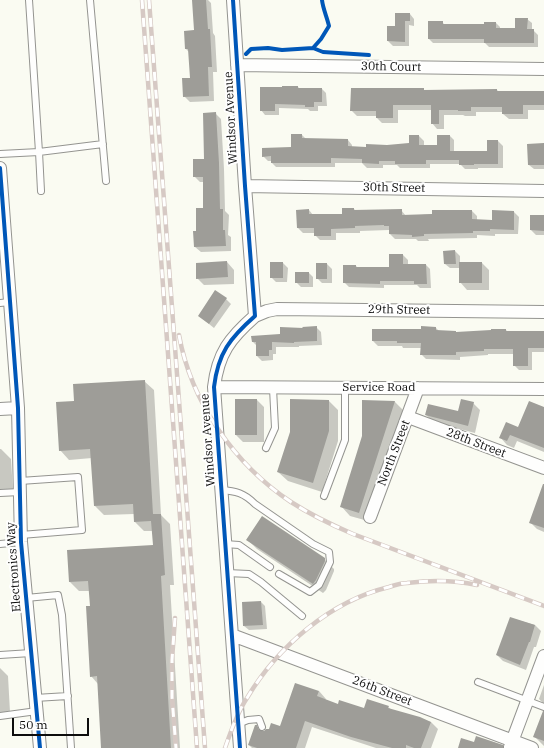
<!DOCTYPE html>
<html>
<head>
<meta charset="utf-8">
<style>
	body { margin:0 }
	#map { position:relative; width:544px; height:748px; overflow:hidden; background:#fafbf2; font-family:"IBM Plex Serif",serif }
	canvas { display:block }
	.scale { position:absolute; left:12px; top:718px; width:77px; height:18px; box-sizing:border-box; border:2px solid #0d0d0d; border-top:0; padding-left:5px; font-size:12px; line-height:14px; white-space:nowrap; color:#0d0d0d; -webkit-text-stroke:3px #fff; paint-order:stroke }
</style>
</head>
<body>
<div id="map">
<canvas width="544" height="748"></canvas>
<div class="scale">50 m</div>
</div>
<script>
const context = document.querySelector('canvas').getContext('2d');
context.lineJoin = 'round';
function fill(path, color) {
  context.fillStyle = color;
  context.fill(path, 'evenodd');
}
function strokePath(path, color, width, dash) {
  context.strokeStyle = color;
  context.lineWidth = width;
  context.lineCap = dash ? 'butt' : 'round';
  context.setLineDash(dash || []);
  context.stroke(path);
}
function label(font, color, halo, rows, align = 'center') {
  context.font = font + ' "IBM Plex Serif",serif';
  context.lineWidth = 4;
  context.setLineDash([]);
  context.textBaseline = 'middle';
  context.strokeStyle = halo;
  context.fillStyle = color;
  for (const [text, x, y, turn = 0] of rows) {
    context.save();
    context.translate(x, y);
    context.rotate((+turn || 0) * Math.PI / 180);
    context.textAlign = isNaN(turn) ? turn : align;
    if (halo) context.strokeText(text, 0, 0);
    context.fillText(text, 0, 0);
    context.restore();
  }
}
const shadow = new Path2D(`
	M193,0H208L211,3L213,33L215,36L217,72H213L214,101L190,102L184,96L191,79L189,52L186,49L195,31Z
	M410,14L414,19V26L409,25V46H393L388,41L396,27Z
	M527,19L532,23V30H533L538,35V47H489L485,43H433L429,39L442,22L445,25H485L496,23L500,27V29H516Z
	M298,87L300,89H322L326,93L327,106H318V111H310L308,109L279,108V115H265L261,110Z
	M423,89L425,91L497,90L499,92H544V110H528V119H509L503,114V112H476V116H465L463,115H444V129H437L432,123V110H398V123H382L377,118V116H357L351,110Z
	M215,113L221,119L224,169L225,211L229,215L228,235L231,237V251L201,252L195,247L197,232L204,209V182H200L194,176L205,160Z
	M292,135H302L306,139L348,140L352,145V147L367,148L410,144L419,136L424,141V146H438L450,136L454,140V152H488V141H498L503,146V168H478V169H465L460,164H430V168H400L397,165H383V168H367L362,163H335V167H276L272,163V161H268L263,156L292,148Z
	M544,144V169H534L529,165Z
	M354,209L356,211L401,210L406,216L472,211L477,216V221H493L514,212L519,217L518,234H495V236L477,235V238L428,239L429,241H418L416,239H395L390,234L389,230L360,231V233H336V240H320L315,235V233H303L298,228L309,210L313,215H343Z
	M544,216V235H536L531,230Z
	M455,251L460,256V263H482L489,270V290H467L460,282V268H450L445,264Z
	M403,255L408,260V265H426L430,269L431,288H420L417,285H384V288L349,287L344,282L356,266L358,268H390Z
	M227,262L234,270V284L204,285L197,278Z
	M283,263L288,268L287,282H276L271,277Z
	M317,264H327L332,269V283H322L317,278Z
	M309,273L313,277V287H301L296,282Z
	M215,292L226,299L231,304L214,328L199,316Z
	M316,327L321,332L322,345L299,346V347H276V354H273V360L262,361L257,356V346L253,342L281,335L304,329Z
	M436,328L439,331L456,332L457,333L506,330L508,332H544V352H532V370H519L514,365V354H488V355L460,357V360L426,359L421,354L422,348H403L402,346H378L373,341Z
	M144,381L154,390L161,515L170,524L174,585H170L180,748H102L98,684L91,676V607L90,591H79L70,582L68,551L154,546L153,531H144L135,522L134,514L104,515L95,506L92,458L69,460L60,450L75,402Z
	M257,400L264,407V442H243L236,435Z
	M329,401L338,410V441L322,492L288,481L278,472Z
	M363,401L395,402L404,411L368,521L350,516L341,506L363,436Z
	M473,403L480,410L475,433L433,422L426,415L459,412Z
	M544,408V452L517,441L514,448L507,445L500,437L519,429Z
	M0,449H1L11,459L13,492H0Z
	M544,488V532L537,529L530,522Z
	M248,540L324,559L334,569V571L326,590L323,593L257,549Z
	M261,602L265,606L267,629L249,630L244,626Z
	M511,618L535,625L541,631L536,647H534L526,670L503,661L497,655Z
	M0,668L8,676L10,712H0Z
	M544,685V704L539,699Z
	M319,691L326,699L325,700L339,705L365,709L388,707L392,710L431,722L438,729L431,748H376L312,727L305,748H252L249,745L256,726L262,732L281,728Z
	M544,712V746L535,737Z`);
const building = new Path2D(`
	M192,0H206L208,29H210L212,67H208L209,96L183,97L182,78H190L188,49H185L184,31L194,30Z
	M395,13H410V21H405V42L387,41V26H395Z
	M515,18H528L527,29H534V43H484V39H428V21H443V24H484V22H496V28H515Z
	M282,86H298V88H322V102H314V107H305V105L275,104V111H260V87H282Z
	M351,88H424V90L497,89V91H544V105H523V114H502V107H471V111H458V110H439V124H431V105H393V118H376V111H350Z
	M216,112L219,163L220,209H223V230H225L226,246L194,247L193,231H196V208H203V177H193V159H204L203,113Z
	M291,134H302V138L348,139V146L366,147V144L387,145L409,143V135H419V145H437V135H450V151H487V140H498V164H474V165H459V160H426V164H395V161H379V164L362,163V159L331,158V163H271V156L262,157V148L291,147Z
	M544,143V165H528L527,144Z
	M342,208H354V210L402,209V215L432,214V210H472V219L492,220V210L514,211V230L490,229V231H473V233L424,234V236L412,237V235L389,234V226H384V225L355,226V228L331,229V236H314V228H297L296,210L309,209V214H342Z
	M530,215H544V231L530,230Z
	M455,250L456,264H444L443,251Z
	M389,254H403V264H426L427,284H414V281H380V284L343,283V265H356V267H389Z
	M227,261L228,277L196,279V263Z
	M270,262H283V278H270Z
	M459,262H482V283H459Z
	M316,263H327V279H316Z
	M295,272H309V283H295Z
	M215,290L227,298L209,324L198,316Z
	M317,326V341L294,342V343L272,342V350H269V356H256V342H252L251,336L280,334V327L303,328L302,327Z
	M421,326L436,327V330L456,331V332L491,330V329H506V331H544V348H528V366H513V349H484V351L456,352V355H420L421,343H397V341H372V329H421Z
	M145,380L153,514H161L165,575L161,576L171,748H101L97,676L90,677L86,606H90L88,581L69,582L67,550L153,545L151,521L134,522L133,504L94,506L90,449L59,451L56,402L74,401L73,384Z
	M235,399H257V435H235Z
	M290,399L329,400V431L313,483L277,472L290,432Z
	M461,399L474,402L468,426L425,415L428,404L458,411Z
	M362,400L395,401L359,513L340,507L362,436Z
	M529,401L544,407V448L510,435L507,441L499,438L506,422L518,427Z
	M543,484H544V528L529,523Z
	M262,516L325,558V561L316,580L313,584L246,540Z
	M261,601L263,625L243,626L242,602Z
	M510,617L535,625L530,642H529L520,665L496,655Z
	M295,683L319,691L317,696L338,704L339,700L364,708L367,699L389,706L388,708L420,717L431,722L421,748H414L406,745V748H392L351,737L305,721L296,748H257L248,745L255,725H257L259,730L262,731H264L266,729H269L271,723L280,726Z
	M543,711H544V741L533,737Z
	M476,736L503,745V748H458L461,738L474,742Z`);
const lane = new Path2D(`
	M29,0L39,152L103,144
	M90,0L106,181
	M0,154L39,152L41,191
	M0,303L10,302
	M266,448L275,428L273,388
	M20,481L78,477L82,530L21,535
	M221,490C236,491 244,493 255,504L313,544L329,552L330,562L319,585L310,592L279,574
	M0,493L20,492
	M324,496L345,440V388
	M0,544L21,542
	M225,544L239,545L270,567
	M227,573L249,574L261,582L302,616
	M26,598L58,595L62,615L71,748
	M0,655L31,653
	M478,682L544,707
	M35,698L68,696
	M0,716L37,711
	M238,724L248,720L259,719L262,727`);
const street = new Path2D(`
	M233,0L245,186L255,316C230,338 218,353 214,387L240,748
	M237,65L544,69
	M0,168L18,408L21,542L40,748
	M245,186L544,191
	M255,316L267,311L277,309L544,312
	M214,387L544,389
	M0,409L18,408
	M408,417L544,468
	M370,517L418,388
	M232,635L532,748
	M510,747L544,656`);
const rail = new Path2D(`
	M142,0L197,748
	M149,0L205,748
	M179,335C191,402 235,465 291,502C311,515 332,525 353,534L544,606
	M175,618L172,660V697L176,748
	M225,748C231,731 237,713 247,698C278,646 331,601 389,587C395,585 401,583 407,583C430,580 454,580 477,585`);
const cycleway = new Path2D(`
	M233,0L245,186L255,316C230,338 218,353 214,387L240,748
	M313,48L321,39L329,26C327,17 323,9 322,0
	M246,54L251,49L268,48L282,50L313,48L323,52L369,55
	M0,168L18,408L21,542L40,748`);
const streetNames = [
	["30th Court",391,67,1],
	["Windsor Avenue",231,118,-93],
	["30th Street",394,188,1],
	["29th Street",399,310,1],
	["Service Road",379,388],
	["Windsor Avenue",208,440,-94],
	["28th Street",476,443,21],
	["North Street",394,453,-69],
	["Electronics Way",14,567,-94],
	["26th Street",382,691,21]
];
fill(shadow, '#0003');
fill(building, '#9e9d98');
strokePath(lane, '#949490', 8);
strokePath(street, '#949490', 14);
strokePath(lane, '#fefefd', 6);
strokePath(street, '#fefefd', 12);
strokePath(rail, '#d6c9c4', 4.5);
strokePath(rail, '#fff', 3, [9]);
strokePath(cycleway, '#0057b8', 4);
label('12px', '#0d0d0d', '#fff', streetNames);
</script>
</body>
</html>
